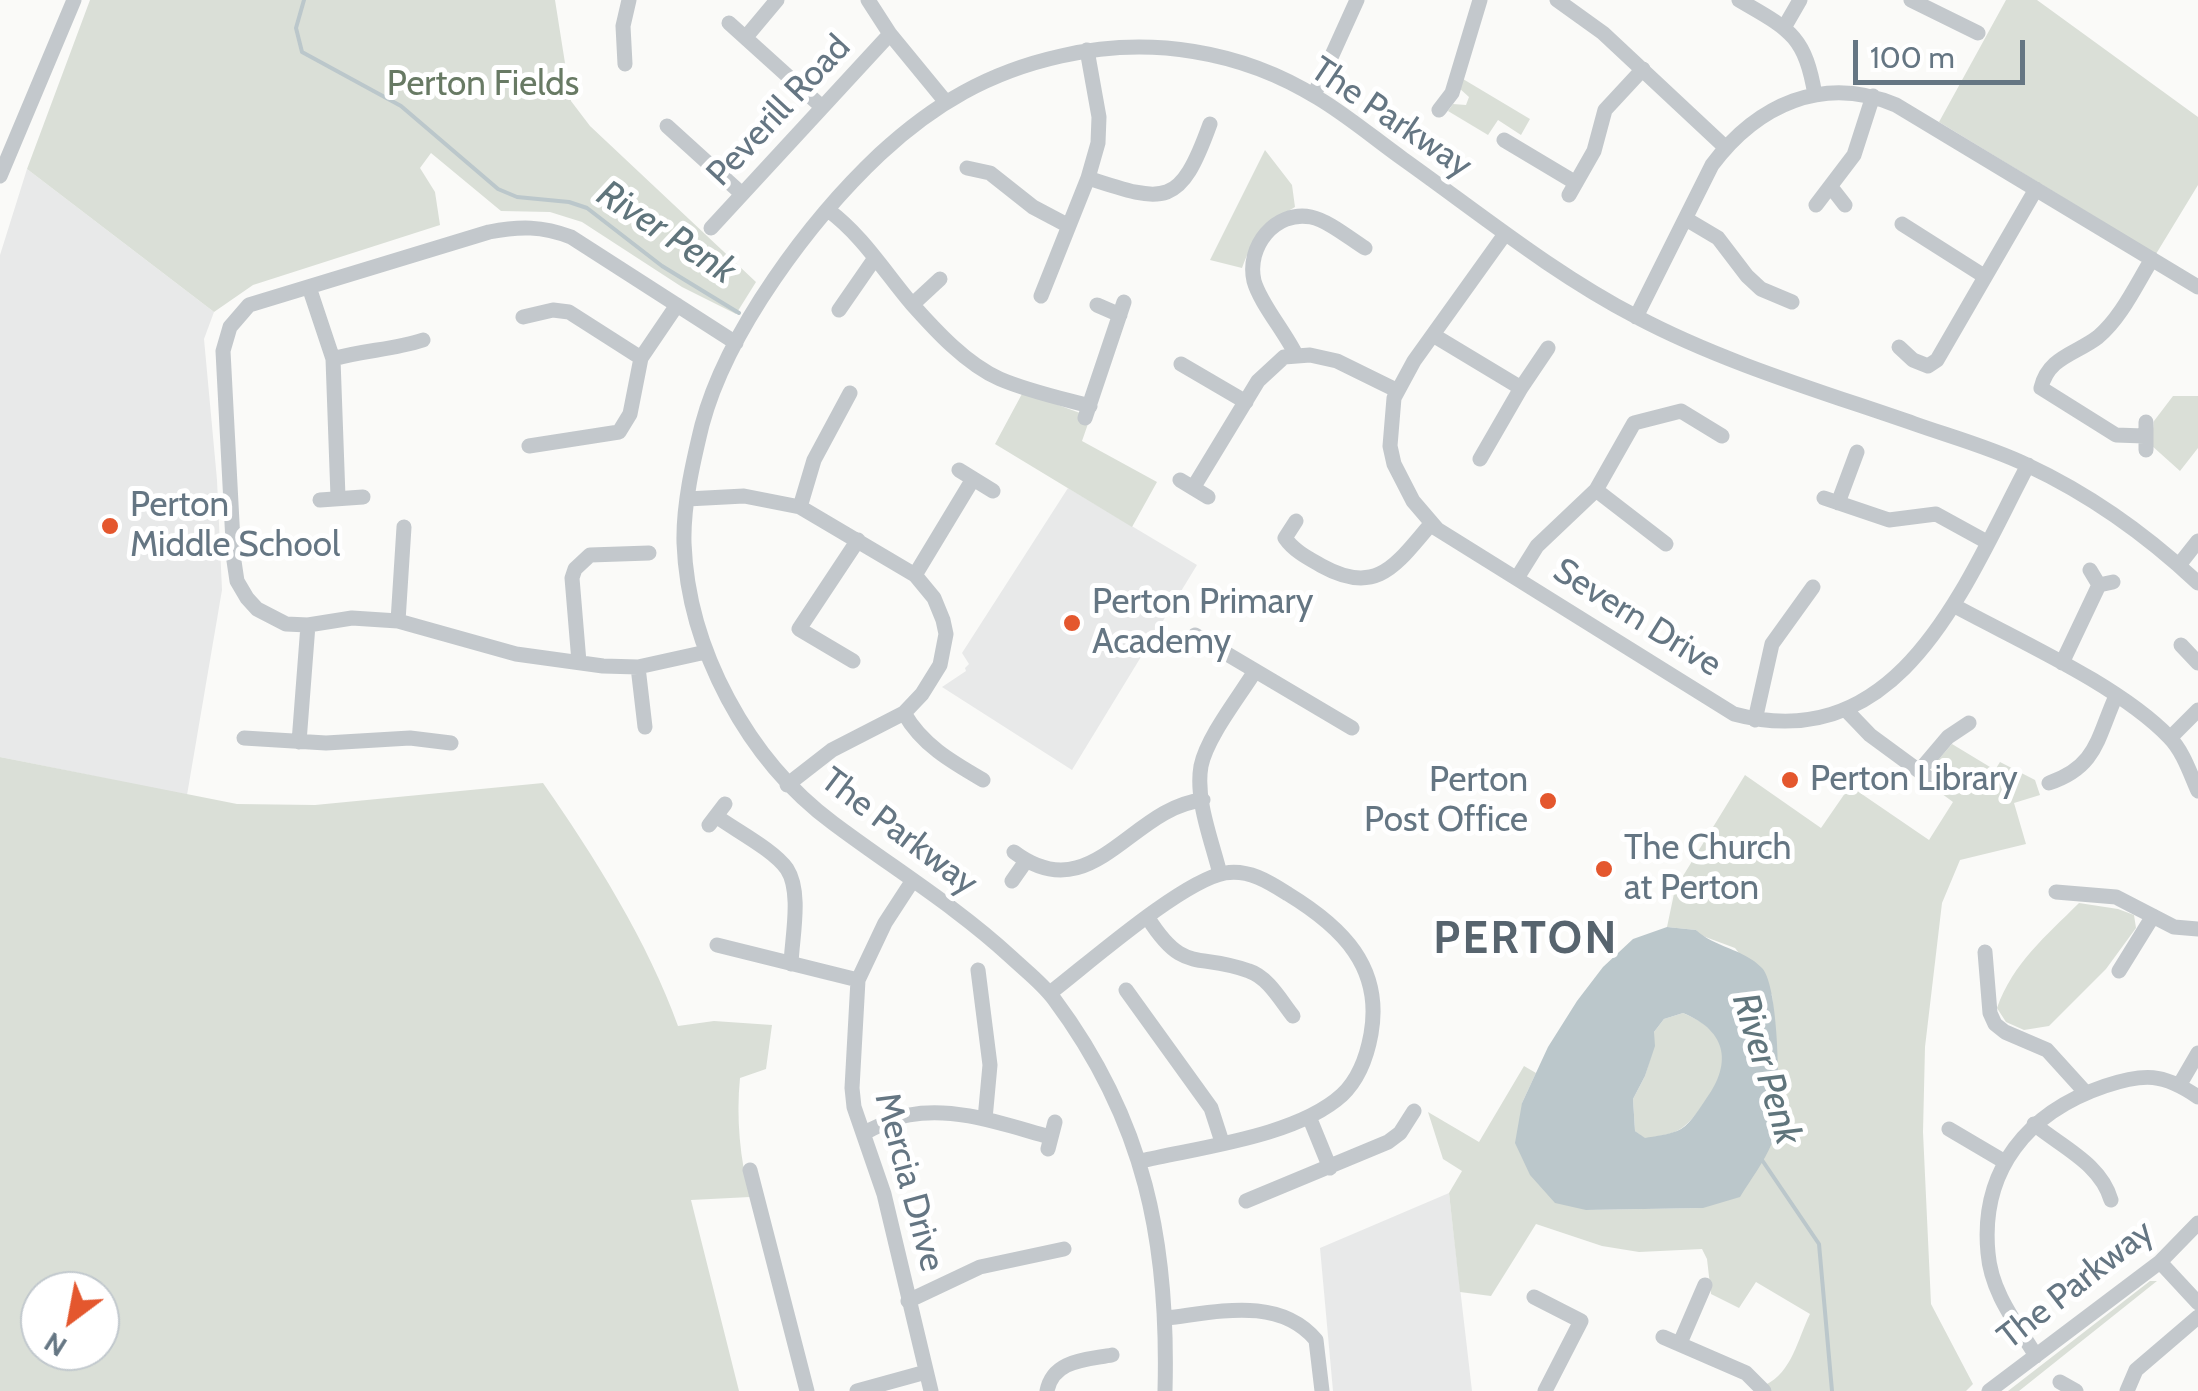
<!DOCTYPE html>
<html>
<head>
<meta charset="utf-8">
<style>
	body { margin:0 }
	#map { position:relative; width:2198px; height:1391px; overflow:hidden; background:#fafaf8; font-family:Cabin,sans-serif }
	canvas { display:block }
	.north { position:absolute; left:20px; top:1271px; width:100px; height:100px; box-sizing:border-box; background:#fff; border:2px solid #c1c8cd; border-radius:50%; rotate:212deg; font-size:28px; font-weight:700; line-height:40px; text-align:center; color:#657683 }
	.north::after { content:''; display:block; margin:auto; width:35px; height:45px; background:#e4572e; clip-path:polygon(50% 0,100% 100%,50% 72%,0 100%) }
	.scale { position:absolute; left:1853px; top:40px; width:172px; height:45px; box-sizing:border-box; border:5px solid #657683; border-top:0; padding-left:12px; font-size:30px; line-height:35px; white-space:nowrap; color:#657683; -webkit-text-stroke:8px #fff; paint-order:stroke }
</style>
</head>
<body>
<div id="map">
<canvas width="2198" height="1391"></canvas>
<div class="north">N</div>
<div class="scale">100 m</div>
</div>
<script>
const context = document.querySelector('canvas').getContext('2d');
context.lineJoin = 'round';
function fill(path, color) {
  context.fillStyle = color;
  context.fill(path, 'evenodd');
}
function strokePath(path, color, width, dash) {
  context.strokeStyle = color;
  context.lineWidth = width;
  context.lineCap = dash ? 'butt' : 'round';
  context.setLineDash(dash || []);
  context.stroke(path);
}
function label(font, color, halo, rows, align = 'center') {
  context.font = font + ' Cabin,sans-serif';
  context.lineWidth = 10;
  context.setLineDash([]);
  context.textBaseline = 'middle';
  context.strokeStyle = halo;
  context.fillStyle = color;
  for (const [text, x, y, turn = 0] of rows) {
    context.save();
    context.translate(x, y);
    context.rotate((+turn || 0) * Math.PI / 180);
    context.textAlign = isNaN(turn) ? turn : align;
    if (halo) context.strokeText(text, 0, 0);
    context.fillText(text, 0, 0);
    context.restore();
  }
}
const built = new Path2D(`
	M27,169L214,312L204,339L217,480L222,590L187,795L0,757V255Z
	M1068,488L1197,565L1072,770L942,687L966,671L965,668L969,664L962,653Z
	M1449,1193L1472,1391H1333L1320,1248Z`);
const green = new Path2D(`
	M90,0H555L571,101L590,126L756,282L736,314L682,287L582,222L550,212L501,211L431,153L420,168L435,192L440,225L253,285L214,312L27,169Z
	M2006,0H2037L2198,117V185L2156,254L1939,122Z
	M1463,79L1530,119L1521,135L1498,120L1488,135L1448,111L1453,104L1466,105L1469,97L1459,88Z
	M1265,150L1292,185L1295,207C1262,226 1256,232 1242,268L1210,260Z
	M1023,392L1080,413L1089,421L1082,441L1157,482L1132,527L995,444Z
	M2173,396H2198V448L2180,471L2151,445L2154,421Z
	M1952,744L1995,770L2000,762L2035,780L2040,795L2014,803L2026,844L1960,860L1942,903L1925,1047L1923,1132L1931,1304L1973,1384L1966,1391H1768L1765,1385C1792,1373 1798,1338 1810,1314L1756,1282L1739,1308L1711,1294L1707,1259L1702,1249L1639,1252L1602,1246L1536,1224L1491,1296L1460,1292L1449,1193L1462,1171L1443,1159L1428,1112L1479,1142L1524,1066L1536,1073L1522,1103L1586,1210L1702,1208L1779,1103L1772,995L1735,948L1700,935L1696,930L1667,927L1675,889L1745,775L1821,828L1850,786L1929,840L1953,802L1934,788L1940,781L1931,768Z
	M0,757L237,804L315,805L543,783C593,854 649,944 678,1026L714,1021L772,1025L766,1069L740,1078C736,1118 740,1159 750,1197L691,1200L739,1391H0ZM40,1291H100V1351H40Z
	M2079,903L2118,909L2134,915L2136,928L2106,969L2049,1026L2024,1030L2006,1022L1997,1008C2013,963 2046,936 2079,903Z
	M1683,1013C1732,1033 1732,1066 1703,1105C1697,1113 1690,1122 1682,1128C1673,1135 1656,1136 1645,1139L1635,1131L1633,1099L1645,1076L1654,1046V1032L1664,1019Z
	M2150,1281H2157L2019,1391H2008Z`);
const water = new Path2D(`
	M1667,927L1696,930C1714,947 1744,949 1762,968C1780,986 1782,1118 1772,1143C1764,1162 1751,1179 1740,1197L1703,1208L1586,1210L1555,1203L1530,1175L1515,1143L1522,1103L1548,1047L1577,1001L1603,967L1633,939ZM1683,1013C1729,1032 1732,1065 1704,1102C1697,1112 1688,1127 1677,1131C1667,1135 1655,1136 1645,1138L1635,1131L1633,1099L1645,1076L1655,1046L1654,1032L1664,1019Z`);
const stream = new Path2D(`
	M304,0L296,28L302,52L401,106L498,189L517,197L569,202L587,208L662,266L739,313
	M1762,1160L1819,1244L1832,1391`);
const minor = new Path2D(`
	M868,0L890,34L945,101
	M1557,0L1603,33L1725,147
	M1739,0C1789,29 1805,35 1815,95
	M1911,0L1978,33
	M729,23L822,107
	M1785,26L1800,0
	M746,37L777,0
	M625,64L623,26L629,0
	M1314,95L1357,0
	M1439,110L1452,93L1480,0
	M667,126L742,194
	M1504,140L1576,183
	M967,168L990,173L1033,207L1067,225
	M0,176L74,0
	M1088,178C1166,204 1180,207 1210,124
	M1831,187L1845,205
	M1569,195L1594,151L1605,110L1643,69
	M1816,205L1854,155L1873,96
	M828,210C862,235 884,271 911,303C935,330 966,364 1000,379C1028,391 1060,398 1090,406
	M1686,219L1718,238L1747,276L1761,289L1792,302
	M1902,224L1984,276
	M711,228L890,34
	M1505,234L1414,361L1394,398L1390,446L1394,464L1413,501L1437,529L1734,714C1901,759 1965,584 2028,465
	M309,287L333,359L338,497
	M1041,296L1088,178L1098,143L1099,117L1087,50
	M913,304L940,279
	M1097,305L1120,315
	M839,310L875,258
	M523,317L553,310L569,312L641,358
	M1636,317L1712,165C1757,105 1823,74 1896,105L2198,287
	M1433,335L1521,388
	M1899,347L1913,360L1928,366L1937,360L2036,189
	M1296,355C1285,332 1260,303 1254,281C1246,247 1275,210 1311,217C1329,221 1349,238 1365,248
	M333,359C363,350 393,350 423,340
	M1181,364L1246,402
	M1085,418L1124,302
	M2146,422V450
	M2144,436L2116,435L2041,388C2048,357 2076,354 2098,337C2121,318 2136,285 2152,259
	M529,446L619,432L630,414L641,358L677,305
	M1480,459L1521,388L1548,348
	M959,470L993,491
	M1180,480L1208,497
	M1193,488L1258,381L1284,357L1310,355L1337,361L1396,390
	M1596,490L1666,544
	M1824,498L1889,520L1936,514L1987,542
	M687,499L744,496L800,507L915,575L934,598L943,620L946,634L940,665L922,694L904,713L832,750L787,785
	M320,500L363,497
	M1838,503L1857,452
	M800,507L814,460L850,393
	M1296,521L1285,538C1294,551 1308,558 1322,566C1378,597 1397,563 1431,524
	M2179,565L2198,541
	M2090,570L2099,585L2113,582
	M915,575L973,479
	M1517,578L1537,546L1596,490L1634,423L1681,411L1722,436
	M1953,605C2017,640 2119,685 2169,737C2183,751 2190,773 2198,791
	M398,621L404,527
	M1195,635L1352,728
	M2181,645L2198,663
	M706,652L638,667L603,666L516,654L398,621L352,618L308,625L286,624L257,609L247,598L237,581L234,561L223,351L230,327L249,305L489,232C520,226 542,226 571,237L736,343
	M853,661L799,629L858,540
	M579,662L572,578L575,569L590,555L649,553
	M2062,663L2099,585
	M638,667L645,727
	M1847,711L1870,735L1934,782
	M904,713C922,745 952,762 983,780
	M1755,720L1772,644L1813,587
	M244,738L326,743L410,738L451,743
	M2170,738L2198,710
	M299,742L308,625
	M1920,770L1948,737L1969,723
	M2049,783C2097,767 2097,738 2116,696
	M716,816C735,830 774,850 787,869C802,892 792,937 791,964
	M709,825L725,804
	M1014,852C1092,911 1131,807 1203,800
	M1220,874C1212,841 1195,800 1201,766C1207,737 1239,697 1255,671
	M913,880L885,923L858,980L852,1088L854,1107L884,1194L931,1391
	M1012,881L1026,861
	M2056,892L2116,897L2174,927L2198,929
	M1148,918C1184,975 1197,952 1249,971C1268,977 1281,1001 1293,1016
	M717,945L858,980
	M1985,952L1990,1013L1995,1024L2005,1032L2047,1050L2086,1093
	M978,970L990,1065L985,1119
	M2119,971L2153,916
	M1126,990L1211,1108L1222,1142
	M1050,993C1089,963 1182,881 1225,873C1249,869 1269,882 1288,894C1342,927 1383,967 1371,1034C1367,1056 1359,1079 1342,1095C1297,1136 1201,1147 1141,1161
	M2180,1084L2198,1053
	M1310,1119L1330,1168
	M2034,1124C2062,1147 2101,1164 2111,1200
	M1949,1129L2005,1162
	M864,1133C878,1126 893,1118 909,1115C955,1106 1006,1125 1050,1137
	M1048,1149L1055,1122
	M750,1170L807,1391
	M1246,1201L1388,1142L1400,1133L1414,1111
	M2160,1262L2198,1303
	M1534,1297L1581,1321L1545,1391
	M908,1301L980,1267L1064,1249
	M1167,1318C1218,1312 1279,1296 1316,1340L1322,1391
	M1663,1337L1746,1373L1764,1391
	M1680,1343L1705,1285
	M2036,1356C2016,1323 1991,1292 1988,1253C1980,1170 2028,1112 2105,1086C2144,1073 2163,1073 2198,1097
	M2060,1382L2076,1391
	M857,1391L926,1372
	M1047,1391C1053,1360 1085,1360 1112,1355
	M1165,1391C1169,1242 1145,1121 1054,999C1042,983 1026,971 1011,957C957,907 893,868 833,823C748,760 688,649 684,543C683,505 693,462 702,425C727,331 810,220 880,154C934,104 989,72 1061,56C1149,36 1241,50 1318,98C1348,116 1375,139 1403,159C1479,213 1554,274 1637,317C1724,363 1823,392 1915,424C1952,437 1992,448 2027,465C2089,494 2149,537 2198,583
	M1989,1391L2160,1262L2198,1223
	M2127,1391L2136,1370L2198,1317`);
const markers = [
	[110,526,10,"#e4572e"],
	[1072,623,10,"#e4572e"],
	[1790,780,10,"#e4572e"],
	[1548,801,10,"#e4572e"],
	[1604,869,10,"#e4572e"]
];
const parkNames = [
	["Perton Fields",483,85]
];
const streetNames = [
	["Peverill Road",779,111,-47],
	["The Parkway",1391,118,34],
	["Severn Drive",1637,618,32],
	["The Parkway",899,832,37],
	["Mercia Drive",909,1182,75],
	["The Parkway",2076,1285,-38]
];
const poiNames = [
	["Perton",130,506],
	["Middle School",130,546],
	["Perton Primary",1092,603],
	["Academy",1092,643],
	["Perton Library",1810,780],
	["Perton",1528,781,"right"],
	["Post Office",1528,821,"right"],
	["The Church",1624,849],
	["at Perton",1624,889]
];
const waterNames = [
	["River Penk",666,233,33],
	["River Penk",1766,1069,73]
];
const districtNames = [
	["PERTON",1526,940]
];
fill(built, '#e8e9e9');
fill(green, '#dadfd7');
fill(water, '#bbc7cb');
strokePath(stream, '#bbc7cb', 4);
strokePath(minor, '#c3c8cc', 15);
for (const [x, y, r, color] of markers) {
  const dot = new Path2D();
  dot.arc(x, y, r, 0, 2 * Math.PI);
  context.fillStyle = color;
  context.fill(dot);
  strokePath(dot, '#fff', 4);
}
label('35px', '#687a64', '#fff', parkNames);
label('35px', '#657683', '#fff', streetNames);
label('35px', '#657683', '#fff', poiNames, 'left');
label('italic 38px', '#60757c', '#fff', waterNames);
context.letterSpacing = '2.5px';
label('bold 45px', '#57646e', '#fff', districtNames);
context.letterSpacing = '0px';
</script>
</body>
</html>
